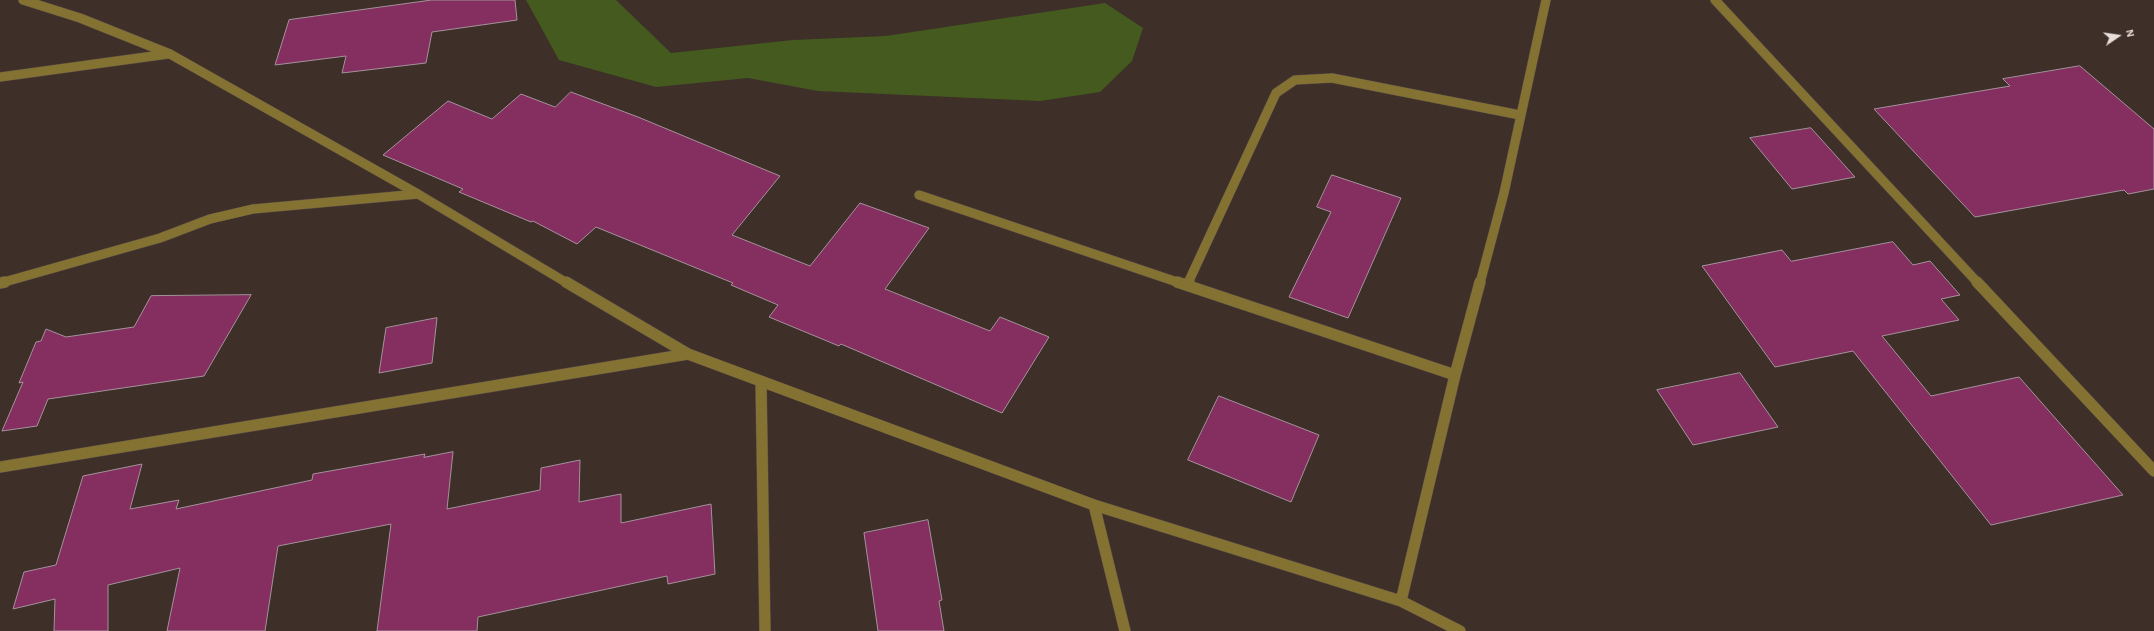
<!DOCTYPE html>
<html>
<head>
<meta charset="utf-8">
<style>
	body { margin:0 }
	#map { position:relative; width:2154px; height:631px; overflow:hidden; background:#3e2f29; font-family:"Alegreya Sans",sans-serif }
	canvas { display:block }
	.north { position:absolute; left:2098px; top:16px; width:40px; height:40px; -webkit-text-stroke:3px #3e2f29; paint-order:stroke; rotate:77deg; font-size:11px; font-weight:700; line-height:16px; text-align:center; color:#e8dfda }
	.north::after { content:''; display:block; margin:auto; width:14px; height:18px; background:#e8dfda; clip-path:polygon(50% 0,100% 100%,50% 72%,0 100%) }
</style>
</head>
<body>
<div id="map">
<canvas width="2154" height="631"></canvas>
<div class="north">N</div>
</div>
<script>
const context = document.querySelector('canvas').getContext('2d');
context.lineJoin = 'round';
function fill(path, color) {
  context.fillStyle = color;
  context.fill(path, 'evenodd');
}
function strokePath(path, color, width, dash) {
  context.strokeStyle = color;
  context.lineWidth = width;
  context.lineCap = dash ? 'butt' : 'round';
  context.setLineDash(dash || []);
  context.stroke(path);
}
const green = new Path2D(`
	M526,0H616L671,53L793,40L886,36L1105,3L1143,28L1132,61L1100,92L1040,101L818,91L748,78L656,87L559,60Z`);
const building = new Path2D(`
	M432,0H515L517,20L432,32L426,63L342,73L346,56L275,65L289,20Z
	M2080,66L2154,129V189L2128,194L2124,190L1975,217L1874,109L2010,86L2003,79Z
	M571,92L638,117L780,176L732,235L810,266L860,203L929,228L885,289L990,331L1000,317L1049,337L1002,413L841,344L839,346L769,317L778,305L731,285L733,283L596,227L577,244L533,221L531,222L459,192L463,189L383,155L448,101L492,119L521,94L555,107Z
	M1811,128L1855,177L1792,189L1750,138Z
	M1332,175L1401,198L1348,318L1289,297L1331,212L1317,207Z
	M1893,242L1913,265L1930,261L1960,295L1941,299L1959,320L1882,336L1931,396L2019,377L2123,495L1991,525L1853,351L1775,367L1702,266L1782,250L1791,261Z
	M251,295L204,376L48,399L37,426L2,431L23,382L19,383L36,342L41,341L46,329L66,337L134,327L151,296Z
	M437,318L432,363L379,373L386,328Z
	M1740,373L1778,427L1693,445L1657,390Z
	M1219,396L1319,435L1291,502L1188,460Z
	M453,452L447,509L540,490L541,468L580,460L579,502L621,494V523L711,504L715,574L668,584L667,576L478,617L477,631H377L391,524L278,546L265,631H167L180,568L108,585V631H54L55,599L13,609L24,572L56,565L83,476L142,464L130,509L179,500L176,509L312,480L313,474L425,454L424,457Z
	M928,520L942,600L939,601L944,631H878L864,533Z`);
const minorFar1 = new Path2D(`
	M23,0L80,18L170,54L418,194L567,283
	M1715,0L1978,283
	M0,77L168,54
	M919,195L1180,283
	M1,283L160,238L210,219L253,209L418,194
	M1188,283L1276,93L1295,80L1332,78L1520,115
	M1480,283L1504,193L1546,0`);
const minor = new Path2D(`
	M566,282L688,354L1094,505L1401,601L1460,631
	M1177,282L1455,375
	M1977,282L2154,471
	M0,283L5,282
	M1187,285L1189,282
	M761,382L765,631
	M0,467L688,354
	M1094,505L1125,631
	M1401,601L1455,375L1480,282`);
fill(green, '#445a1f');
fill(building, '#842f60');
strokePath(building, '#a4929b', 1);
strokePath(minorFar1, '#594b45', 10);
strokePath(minor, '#594b45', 12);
strokePath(minorFar1, '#847233', 9);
strokePath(minor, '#847233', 11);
</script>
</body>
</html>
